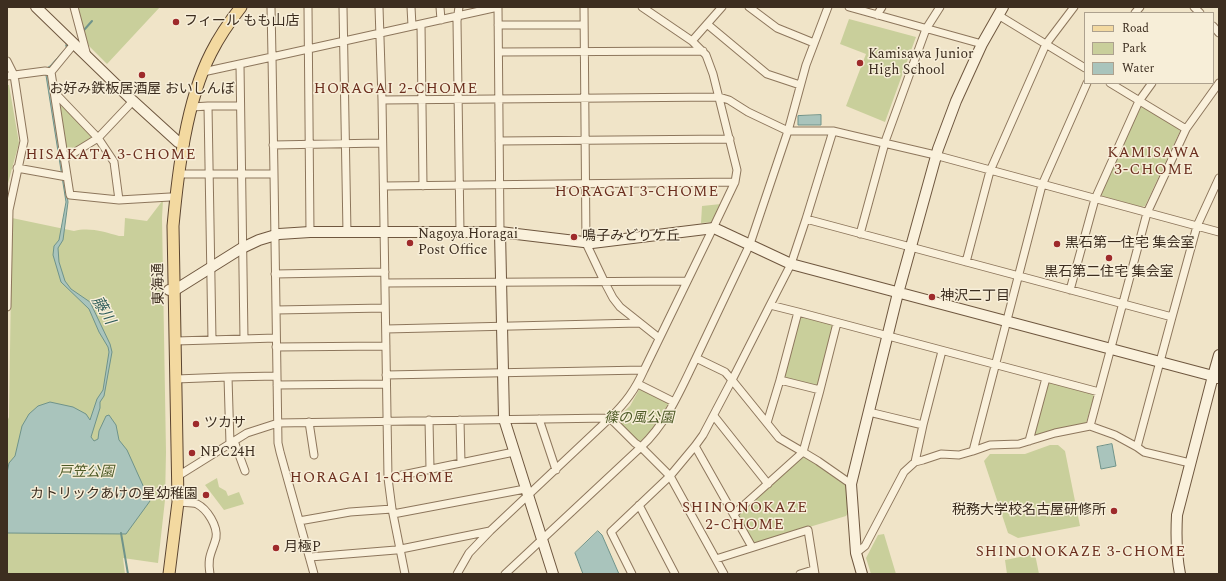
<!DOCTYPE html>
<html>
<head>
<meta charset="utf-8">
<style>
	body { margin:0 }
	#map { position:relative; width:1226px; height:581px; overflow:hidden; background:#f0e4c8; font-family:Spectral,serif }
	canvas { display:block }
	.frame { position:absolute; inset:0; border:8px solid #3d2e20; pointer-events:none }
	.legend { position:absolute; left:1084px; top:12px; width:130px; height:72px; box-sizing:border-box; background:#f7eed8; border:1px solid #ada18e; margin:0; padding:5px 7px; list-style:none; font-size:12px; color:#3d2e20 }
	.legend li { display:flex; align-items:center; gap:8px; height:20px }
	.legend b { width:20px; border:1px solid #ada18e }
</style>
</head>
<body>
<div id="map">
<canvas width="1226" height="581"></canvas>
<div class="frame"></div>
<ul class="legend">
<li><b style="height:5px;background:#f3d9a0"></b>Road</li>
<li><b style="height:11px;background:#c9cf9b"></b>Park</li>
<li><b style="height:11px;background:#a9c4bc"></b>Water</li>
</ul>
</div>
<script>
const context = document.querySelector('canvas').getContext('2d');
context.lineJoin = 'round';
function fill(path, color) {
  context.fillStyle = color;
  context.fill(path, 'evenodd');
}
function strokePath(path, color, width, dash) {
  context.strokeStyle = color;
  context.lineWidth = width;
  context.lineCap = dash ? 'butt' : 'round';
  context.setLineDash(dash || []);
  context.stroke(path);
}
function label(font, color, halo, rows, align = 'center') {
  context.font = font + ' Spectral,"Noto Sans JP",serif';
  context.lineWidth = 3;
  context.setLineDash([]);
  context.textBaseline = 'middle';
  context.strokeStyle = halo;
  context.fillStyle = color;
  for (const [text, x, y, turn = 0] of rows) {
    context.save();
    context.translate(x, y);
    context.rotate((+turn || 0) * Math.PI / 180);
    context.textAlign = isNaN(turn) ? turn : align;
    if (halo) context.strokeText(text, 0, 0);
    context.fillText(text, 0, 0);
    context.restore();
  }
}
const green = new Path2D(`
	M76,7H160L107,64L89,46L82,30Z
	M849,19L916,37L885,122L846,106L866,54L840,44Z
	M7,85H9L19,143L7,187Z
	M63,105L93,136L92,140L69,154L66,153L59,108L60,106Z
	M1142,105L1179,129L1180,131L1145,206L1142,207L1102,196L1100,193L1139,106Z
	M163,200L162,218L166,452L165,500L158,563L123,558L125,574H7V422L9,417L12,218L74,231C90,227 104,232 119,236H124L125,218L147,221Z
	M721,204L712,222L701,223L702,206Z
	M801,316L832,324L834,326L818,386L816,388L784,379L783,376L798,317Z
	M1050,381L1092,393L1094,396L1086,423L1037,437L1033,434L1047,383Z
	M640,388L668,400L669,403L653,428L641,441H637L618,421V417L630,406Z
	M1050,445H1058L1065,451L1080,526L1018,538L1008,533L984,461L990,454H1025Z
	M802,456H805L847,485L849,511L846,516L756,543L752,542L738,517L739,513Z
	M217,478L219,487L226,491L228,496L239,492L244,504L224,510L205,485Z
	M884,534L896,574H871L866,558L878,535Z
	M1035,554L1039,574H1007L1005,560Z`);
const water = new Path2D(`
	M66,45L68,47L48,70L68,202L63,240L58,248L59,262L65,281L71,289L90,302L110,344L112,352L104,396L100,402V408L91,437L94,441L98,439L99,431L106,416L109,415L116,425L119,440L127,450L150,501L126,534L7,533V473L9,463L15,456L22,426L29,414L38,406L50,402L73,407L86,414L90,420L97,399L103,390L109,352L108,347L99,332L89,309L61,282L53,255L54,246L59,240L66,202L45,69L50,66L66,48Z
	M821,115V125H798V116Z
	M1112,444L1116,466L1101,469L1097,447Z
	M598,531L602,535L619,574H583L575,553Z`);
const stream = new Path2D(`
	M84,30L92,21
	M121,533L128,574`);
const street = new Path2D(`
	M74,7L87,56
	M308,7L310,232
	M343,7L347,233
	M379,7L382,100L388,478L392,509L405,574
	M411,7L412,26
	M440,7L441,20
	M459,7L457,21L460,232
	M498,7L500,232
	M584,7L586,243L604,281L613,298L620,307L659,338
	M749,7L777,28L814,43
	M849,7L982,44
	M1194,7L1200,13
	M1135,13L1140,7
	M877,15L882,7
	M998,15L1085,68
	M421,24L423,186
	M707,24L767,74L800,85
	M498,25H584
	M1213,26L1219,33
	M692,41L722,7
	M499,52L703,51
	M7,61L14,75L24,141L9,210H7
	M240,65L244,339
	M51,72L70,195L119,200L170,197
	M203,72L272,57L271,7
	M7,76L45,71L51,72L74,44
	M1087,83L1042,185L973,451L990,445L1019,444L1055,433L1090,426
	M1110,83L1186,129L1219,83
	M55,93L98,138L114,162L119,200
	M382,100L719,97L729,100L748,112L788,131H833L854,136L931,154L1219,232
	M192,107L208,106
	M499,141L730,139
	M273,145L382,143
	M64,159L98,138L133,101
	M17,168L67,177
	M179,174H274L272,57L498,7
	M274,174L278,443L280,452L314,574
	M384,186L735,182
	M806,219L833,131
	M860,234L886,139L926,29L940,7
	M966,262L990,171L1046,44L1074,7
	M275,274L385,272
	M385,283L687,281
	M1070,290L1095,199L1139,101L1152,83
	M770,305L732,380L725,372L696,358L750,244L788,131L806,65L828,7
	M7,307L9,210
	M276,310L385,308
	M798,312L1099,392
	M1172,317L1137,447L1115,435L1090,426L1147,213L1186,129
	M386,329L639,323
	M212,340L208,106H240
	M176,341L276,338
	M276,347L386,346
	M644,370C635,390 626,402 610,418L635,443L641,447C667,423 681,389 696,358
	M386,375L644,370L715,224L735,182L737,170L713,74L706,55L692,41L642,7
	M228,377L277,376
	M176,379L228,377L230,444
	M638,384L674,402
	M277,385L386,384
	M820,390L837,323
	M869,412L923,425L942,351
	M714,416L768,484
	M539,419L556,470
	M429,420L430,469
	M460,420L461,463
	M309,422L314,455
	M767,423L780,380
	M234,441L245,471
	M1029,441L1046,378
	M695,446L752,547
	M1137,447L1144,452L1190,463
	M915,462L923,425
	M178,476L247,433L278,423L610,418
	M388,478L514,452
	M851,484L818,461L803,452L820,390L780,380L798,312L770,305L791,264L806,219L1172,317L1197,226L1219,178
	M178,502C184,503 191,502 197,504C207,509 218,526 216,538C212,553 207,556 210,574
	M639,505L675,574
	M393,514L525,489
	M299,521L350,512L392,509
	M856,553L865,546L904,472L915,462L923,460L941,454L959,455L973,451
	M310,557L396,550L490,531
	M716,559L808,530L815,574
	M457,574L469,553L490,531L610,418
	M505,574L641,447L670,476L724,574
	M632,574L611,532L670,476L695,446L703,435L732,380L779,438L803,452L734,514
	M800,574L813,570`);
const secondary = new Path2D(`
	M36,7L133,101L178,142L184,143
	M500,232L504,419L553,574
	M169,290H175L242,248L259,240L279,234L310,232H500L592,243L714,228L791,264L1213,376L1219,355
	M862,574L856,553L851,484L897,297L938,149L956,101L982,44L1003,7
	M1180,574C1176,554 1176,535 1177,515L1213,376L1218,378`);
const primary = new Path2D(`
	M169,574L178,502L173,226C178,172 186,102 211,53C219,37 230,21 241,7`);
const markers = [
	[176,22,4,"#9e2a2b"],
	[860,63,4,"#9e2a2b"],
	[142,75,4,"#9e2a2b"],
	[574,237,4,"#9e2a2b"],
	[410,243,4,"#9e2a2b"],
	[1057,244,4,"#9e2a2b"],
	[1109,258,4,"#9e2a2b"],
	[932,297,4,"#9e2a2b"],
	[196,424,4,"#9e2a2b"],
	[192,453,4,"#9e2a2b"],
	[206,495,4,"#9e2a2b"],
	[1114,511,4,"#9e2a2b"],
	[276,548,4,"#9e2a2b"]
];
const poiNames = [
	["フィール もも山店",184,22],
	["Kamisawa Junior",868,55],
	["High School",868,71],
	["お好み鉄板居酒屋 おいしんぼ",142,90,"center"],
	["Nagoya Horagai",418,235],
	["Post Office",418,251],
	["鳴子みどりケ丘",582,237],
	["黒石第一住宅 集会室",1065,244],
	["黒石第二住宅 集会室",1109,273,"center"],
	["神沢二丁目",940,297],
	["ツカサ",204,424],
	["NPC24H",200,453],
	["カトリックあけの星幼稚園",198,495,"right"],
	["税務大学校名古屋研修所",1106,511,"right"],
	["月極P",284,548]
];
const streetNames = [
	["東海通",160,284,-91]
];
const parkNames = [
	["篠の風公園",639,419],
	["戸笠公園",86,473]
];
const neighbourhoodNames = [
	["HORAGAI 2-CHOME",396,90],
	["KAMISAWA",1154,154],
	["3-CHOME",1154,171],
	["HISAKATA 3-CHOME",111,156],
	["HORAGAI 3-CHOME",637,193],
	["HORAGAI 1-CHOME",372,479],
	["SHINONOKAZE",745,509],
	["2-CHOME",745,526],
	["SHINONOKAZE 3-CHOME",1081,553]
];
const waterNames = [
	["藤川",102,311,59]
];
fill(green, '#c9cf9b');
fill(water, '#a9c4bc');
strokePath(water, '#6f938a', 1);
strokePath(stream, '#6f938a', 2);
strokePath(street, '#8d765c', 9);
strokePath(secondary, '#6f573f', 12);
strokePath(primary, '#5b4430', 13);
strokePath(street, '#faf1dc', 7);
strokePath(secondary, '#faf1dc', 10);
strokePath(primary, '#f3d9a0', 11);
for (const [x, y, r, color] of markers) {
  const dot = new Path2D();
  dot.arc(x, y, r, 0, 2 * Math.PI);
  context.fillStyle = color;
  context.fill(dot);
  strokePath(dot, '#f7eed8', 1.5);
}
label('14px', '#3d2e20', '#f7eed8', poiNames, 'left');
label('14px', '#3d2e20', '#f7eed8', streetNames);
label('italic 14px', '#4d5a26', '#f7eed8', parkNames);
context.letterSpacing = '1px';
label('15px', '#6b2e1e', '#f7eed8', neighbourhoodNames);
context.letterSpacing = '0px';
label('italic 15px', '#2f5d5a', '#f7eed8', waterNames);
</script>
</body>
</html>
